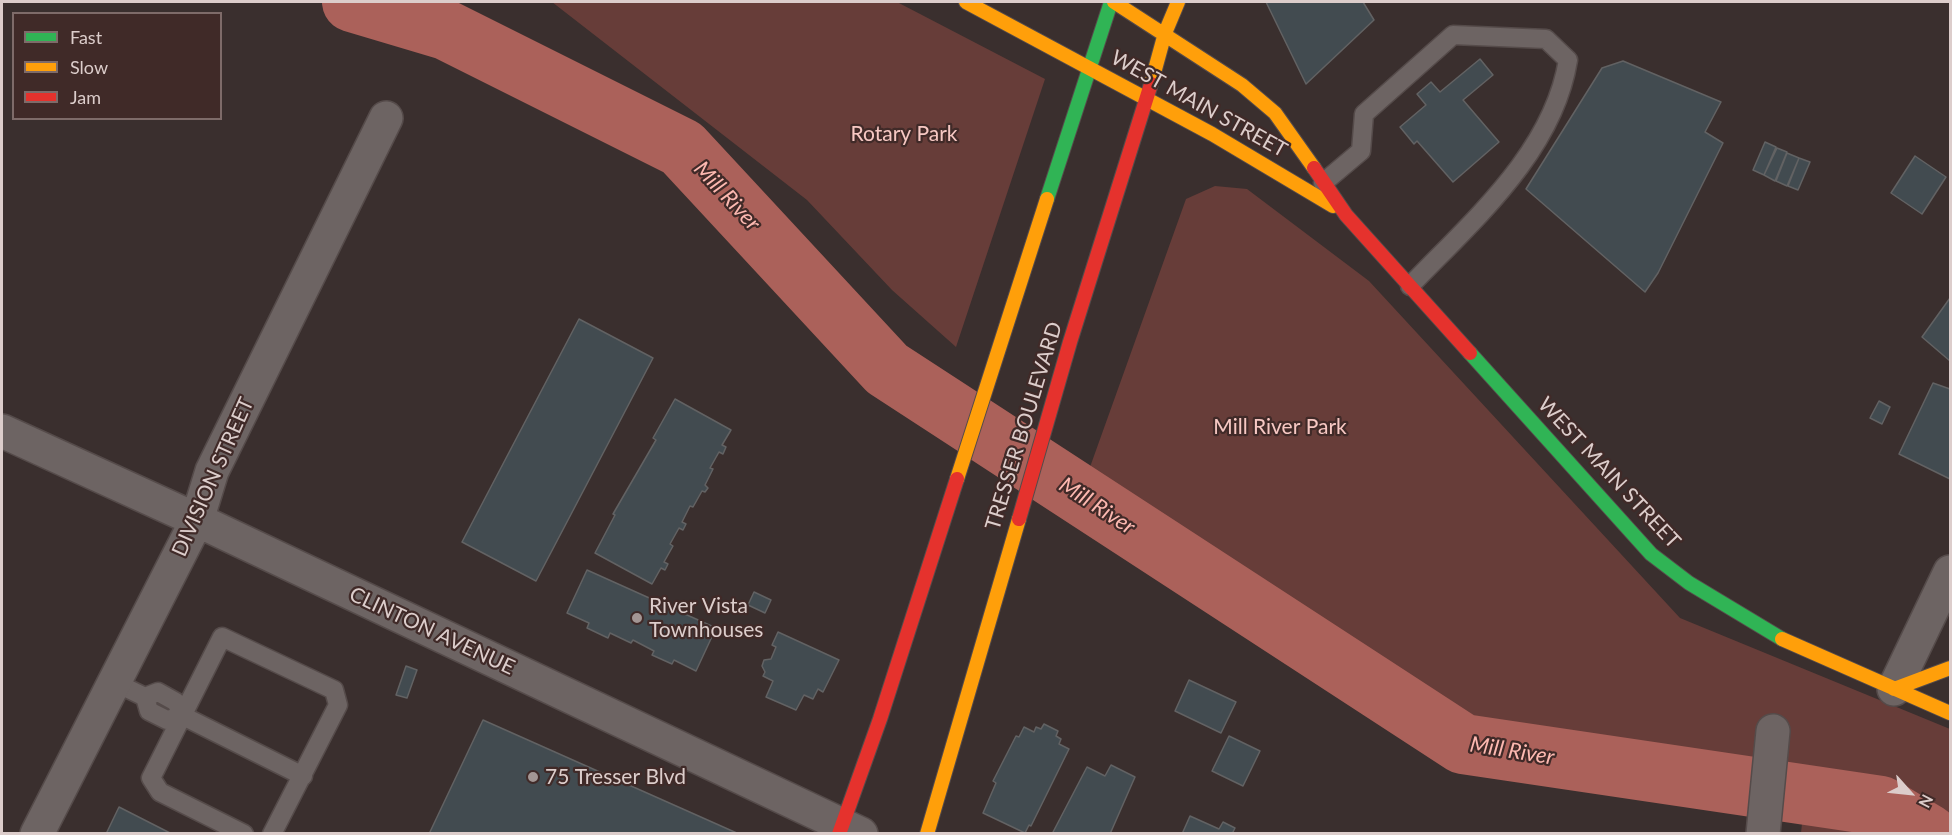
<!DOCTYPE html>
<html>
<head>
<meta charset="utf-8">
<style>
	body { margin:0 }
	#map { position:relative; width:1952px; height:835px; overflow:hidden; background:#3a2f2e; font-family:Lato,sans-serif }
	canvas { display:block }
	.frame { position:absolute; inset:0; border:3px solid #dccdcb; pointer-events:none }
	.legend { position:absolute; left:12px; top:12px; width:210px; height:108px; box-sizing:border-box; background:#402a28; border:2px solid #7e6b69; margin:0; padding:8px 10px; list-style:none; font-size:18px; color:#dccdcb }
	.legend li { display:flex; align-items:center; gap:12px; height:30px }
	.legend b { width:30px; border:2px solid #7e6b69 }
	.north { position:absolute; left:1880px; top:763px; width:60px; height:60px; -webkit-text-stroke:4px #402a28; paint-order:stroke; rotate:117deg; font-size:16px; font-weight:700; line-height:24px; text-align:center; color:#dccdcb }
	.north::after { content:''; display:block; margin:auto; width:21px; height:27px; background:#dccdcb; clip-path:polygon(50% 0,100% 100%,50% 72%,0 100%) }
</style>
</head>
<body>
<div id="map">
<canvas width="1952" height="835"></canvas>
<div class="frame"></div>
<ul class="legend">
<li><b style="height:8px;background:#30b455"></b>Fast</li>
<li><b style="height:8px;background:#ff9f0a"></b>Slow</li>
<li><b style="height:8px;background:#e5322d"></b>Jam</li>
</ul>
<div class="north">N</div>
</div>
<script>
const context = document.querySelector('canvas').getContext('2d');
context.lineJoin = 'round';
function fill(path, color) {
  context.fillStyle = color;
  context.fill(path, 'evenodd');
}
function strokePath(path, color, width, dash) {
  context.strokeStyle = color;
  context.lineWidth = width;
  context.lineCap = dash ? 'butt' : 'round';
  context.setLineDash(dash || []);
  context.stroke(path);
}
function label(font, color, halo, rows, align = 'center') {
  context.font = font + ' Lato,sans-serif';
  context.lineWidth = 4.5;
  context.setLineDash([]);
  context.textBaseline = 'middle';
  context.strokeStyle = halo;
  context.fillStyle = color;
  for (const [text, x, y, turn = 0] of rows) {
    context.save();
    context.translate(x, y);
    context.rotate((+turn || 0) * Math.PI / 180);
    context.textAlign = isNaN(turn) ? turn : align;
    if (halo) context.strokeText(text, 0, 0);
    context.fillText(text, 0, 0);
    context.restore();
  }
}
const green = new Path2D(`
	M552,2H897L1045,79L956,347L892,290L807,200Z
	M1215,186L1247,189L1369,281L1680,618L1950,729V833H1801L1805,795L1463,744L1080,495L1186,199Z`);
const river = new Path2D(`
	M352,2L446,30L682,148L887,369L1463,744L1881,806L1928,834`);
const building = new Path2D(`
	M1266,2H1363L1374,20L1306,84Z
	M1480,59L1493,75L1463,100L1499,142L1453,182L1417,141L1414,144L1400,127L1426,105L1417,94L1431,82L1440,92Z
	M1623,61L1721,102L1705,132L1723,143L1658,273L1645,292L1526,189L1602,68Z
	M1765,142L1776,147L1764,175L1753,170Z
	M1777,148L1787,152L1775,181L1764,175Z
	M1787,153L1799,158L1787,186L1776,181Z
	M1915,156L1946,177L1922,214L1891,193Z
	M1799,158L1810,162L1798,190L1788,186Z
	M1950,298V361L1922,337Z
	M579,319L653,358L536,581L462,542Z
	M1933,383L1950,389V479L1899,454Z
	M675,399L731,430L722,445L726,447L723,454L719,452L710,468L713,469L705,485L708,488L705,492L702,491L693,507L690,506L682,522L686,524L683,530L679,528L670,544L673,546L664,562L668,564L665,570L661,568L652,584L595,553L615,515L613,514L656,440L653,438Z
	M1879,401L1890,407L1882,424L1870,418Z
	M587,570L716,628L696,671L674,660L672,664L652,655L654,651L633,640L631,643L610,633L608,638L587,628L589,623L567,613Z
	M754,592L771,600L765,613L748,605Z
	M778,632L839,660L823,692L818,689L813,699L804,695L796,710L766,697L773,681L763,676L765,672L762,666L764,660L771,659L776,647L772,645Z
	M406,666L417,670L407,698L396,695Z
	M1189,680L1236,702L1221,733L1175,711Z
	M483,720L739,834H429Z
	M1044,724L1058,731L1056,736L1061,739L1059,744L1069,749L1031,826L1029,825L1025,833L983,813L996,783L993,781L1016,736L1019,737L1024,727L1034,732L1036,727L1041,729Z
	M1229,736L1260,751L1243,786L1212,771Z
	M1111,765L1135,777L1110,834H1052L1087,767L1105,776Z
	M119,807L172,834H106Z
	M1190,816L1219,829L1223,822L1235,828L1232,834H1182Z`);
const lane = new Path2D(`
	M1323,183L1361,151L1364,114L1453,35L1546,39L1568,60C1553,153 1472,221 1410,286
	M114,682L145,697L149,711L167,720L183,716L176,702L158,692L145,697
	M183,716L303,776
	M244,834L160,792L151,778L222,637L334,690L338,705L272,834`);
const street = new Path2D(`
	M2,431L197,520L861,834
	M1894,689L1950,572
	M37,834L197,520L212,471L386,118
	M1763,834L1773,731`);
const fast = new Path2D(`
	M1047,199L1111,2
	M1470,353L1651,554L1689,583L1782,639`);
const slow = new Path2D(`
	M966,2L1212,134L1333,206
	M1114,2L1242,85L1275,113L1314,168
	M1151,84L1165,33L1178,2
	M957,479L1047,199
	M1782,639L1950,713
	M1894,689L1950,668
	M927,834L1019,519`);
const jam = new Path2D(`
	M1314,168L1346,215L1470,353
	M1019,519L1070,342L1151,84
	M839,834L880,719L957,479`);
const markers = [
	[637,618,6,"#a39694"],
	[533,777,6,"#a39694"]
];
const streetNames = [
	["WEST MAIN STREET",1199,104,29],
	["TRESSER BOULEVARD",1024,426,-73],
	["WEST MAIN STREET",1609,473,47],
	["DIVISION STREET",213,477,-66],
	["CLINTON AVENUE",432,631,25]
];
const parkNames = [
	["Rotary Park",904,134],
	["Mill River Park",1280,427]
];
const poiNames = [
	["River Vista",649,606],
	["Townhouses",649,630],
	["75 Tresser Blvd",545,777]
];
const waterNames = [
	["Mill River",727,196,47],
	["Mill River",1097,506,33],
	["Mill River",1512,751,9]
];
fill(green, '#673d39');
strokePath(river, '#ab615a', 60);
fill(building, '#424b50');
strokePath(building, '#626263', 1.5);
strokePath(lane, '#554b4a', 21);
strokePath(street, '#554b4a', 36);
strokePath(fast, '#554b4a', 16);
strokePath(slow, '#554b4a', 16);
strokePath(jam, '#554b4a', 16);
strokePath(lane, '#6d6463', 18);
strokePath(street, '#6d6463', 33);
strokePath(fast, '#30b455', 14);
strokePath(slow, '#ff9f0a', 14);
strokePath(jam, '#e5322d', 14);
for (const [x, y, r, color] of markers) {
  const dot = new Path2D();
  dot.arc(x, y, r, 0, 2 * Math.PI);
  context.fillStyle = color;
  context.fill(dot);
  strokePath(dot, '#402a28', 2);
}
label('21px', '#dccdcb', '#402a28', streetNames);
label('21px', '#f7c8c3', '#402a28', parkNames);
label('21px', '#dccdcb', '#402a28', poiNames, 'left');
label('italic 22px', '#fdb9b1', '#402a28', waterNames);
</script>
</body>
</html>
